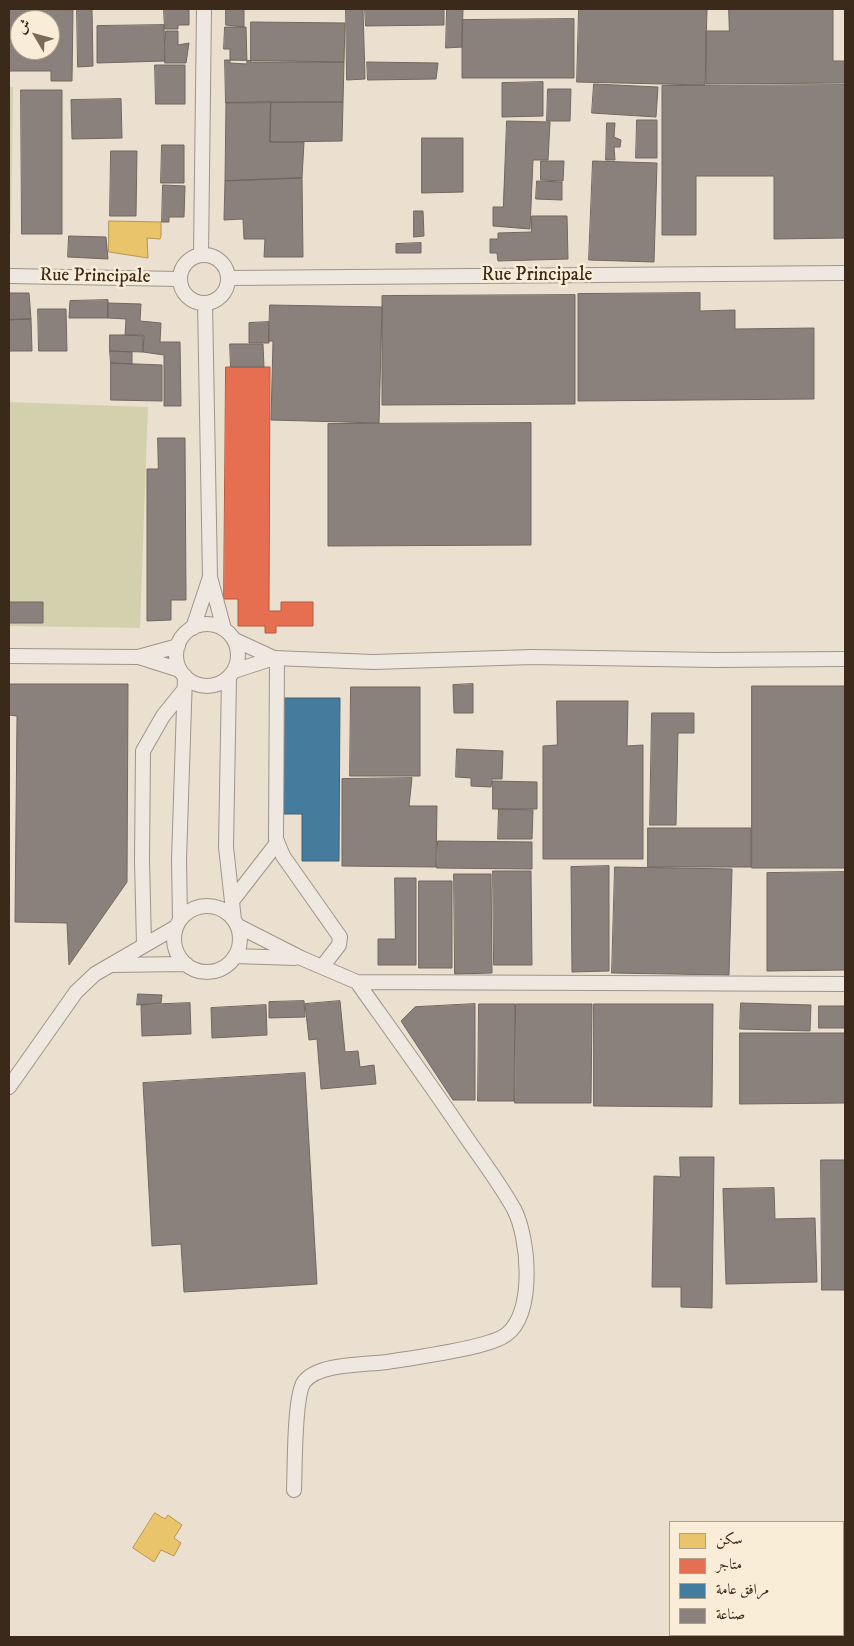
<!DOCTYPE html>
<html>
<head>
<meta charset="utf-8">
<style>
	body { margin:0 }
	#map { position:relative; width:854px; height:1646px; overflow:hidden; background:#ebe0cf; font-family:"IM FELL DW Pica",Amiri,serif }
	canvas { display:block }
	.frame { position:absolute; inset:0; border:10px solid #3b2a19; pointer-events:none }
	.legend { position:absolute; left:669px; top:1521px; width:175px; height:115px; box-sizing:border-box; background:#faedd8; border:1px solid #ae9f8c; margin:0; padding:6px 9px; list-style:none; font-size:15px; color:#3b2a19 }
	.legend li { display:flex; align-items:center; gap:10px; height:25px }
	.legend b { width:25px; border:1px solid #ae9f8c }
	.north { position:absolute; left:10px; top:10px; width:50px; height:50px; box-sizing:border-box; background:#faedd8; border:1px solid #ae9f8c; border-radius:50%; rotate:307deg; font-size:14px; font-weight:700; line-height:20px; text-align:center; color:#3b2a19 }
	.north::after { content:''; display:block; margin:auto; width:18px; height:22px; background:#796a59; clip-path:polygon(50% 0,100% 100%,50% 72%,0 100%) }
</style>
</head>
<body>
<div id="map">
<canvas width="854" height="1646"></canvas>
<div class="frame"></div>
<ul class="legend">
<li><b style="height:14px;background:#e9c46a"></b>سكن</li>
<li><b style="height:14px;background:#e76f51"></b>متاجر</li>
<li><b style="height:14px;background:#457b9d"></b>مرافق عامة</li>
<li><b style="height:14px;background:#8a817c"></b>صناعة</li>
</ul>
<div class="north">ش</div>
</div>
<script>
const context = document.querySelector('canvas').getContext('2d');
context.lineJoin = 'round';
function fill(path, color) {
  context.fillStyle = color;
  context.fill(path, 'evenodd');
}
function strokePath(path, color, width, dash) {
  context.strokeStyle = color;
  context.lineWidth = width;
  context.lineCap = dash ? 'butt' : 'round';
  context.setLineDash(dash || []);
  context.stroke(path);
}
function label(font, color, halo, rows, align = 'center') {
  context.font = font + ' "IM FELL DW Pica",serif';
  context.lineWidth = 5;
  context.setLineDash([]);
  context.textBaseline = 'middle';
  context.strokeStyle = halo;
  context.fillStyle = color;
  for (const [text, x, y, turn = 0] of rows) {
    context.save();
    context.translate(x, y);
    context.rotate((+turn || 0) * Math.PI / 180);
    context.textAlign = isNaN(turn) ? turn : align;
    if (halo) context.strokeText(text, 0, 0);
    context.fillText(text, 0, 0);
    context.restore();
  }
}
const green = new Path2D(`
	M9,87H13L11,233H9Z
	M9,402L148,407L140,628L9,626Z`);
const homes = new Path2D(`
	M109,221L161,222V236L160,239L147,238L148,258L109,252Z
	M155,1513L165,1519L168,1515L182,1525L174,1538L181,1543L174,1556L161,1550L154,1562L133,1548Z`);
const shops = new Path2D(`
	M226,367H270L269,611H281V602H313V626H276V633H265V626H238V599H224Z`);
const public = new Path2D(`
	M281,698H340L339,861H302V814H280Z`);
const industry = new Path2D(`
	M9,9L73,10L72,81H51V71H9ZM20,20H50V50H20Z
	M77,9H92L93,66L78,67Z
	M164,9H189V25H178V29H165Z
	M226,9H244V27L226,25Z
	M346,9H363L365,79L347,80Z
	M365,9H444V25L366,26Z
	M447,9H463L462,47L446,48Z
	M579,9H707L705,85L577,82Z
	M729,9H833V61H845V83L706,84V31H729Z
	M574,19V78H462V20Z
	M251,22L345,23L344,62H251Z
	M164,25L165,61L97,63V26Z
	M225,27H246L247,64L230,63V49H224Z
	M166,31H178V45L189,43L186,63H165Z
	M225,60L344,62L343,102L226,103Z
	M367,62L438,63L436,79L368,80Z
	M155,65H185V104H156Z
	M543,82V116L502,117V83Z
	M594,84L658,87L656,117L592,113Z
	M845,85V238L774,239V176H696V235H662V86Z
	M548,89H571L570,121H547Z
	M21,90H62V234H22Z
	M121,99L122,138L72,139L71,100Z
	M271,102L270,142H304L302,178L225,181L226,103Z
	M271,102H343L342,141L270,142Z
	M637,120H657V158H636Z
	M507,121L550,122L548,160H533L530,229L493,226V207H503Z
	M607,123H615L614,137L621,140L620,147H614L615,160H606Z
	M422,138H463V192L422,193Z
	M162,145H184V183H161Z
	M111,151H137L136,216H110Z
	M541,161H564L563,181L541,180Z
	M593,161L657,163L654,262L589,260Z
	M302,178L303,257H264L265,239H244L243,219L224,220L225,181Z
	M537,181L562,182V200L536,199Z
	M163,185L185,186L184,217H169V222H162Z
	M414,211H423L424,236L414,237Z
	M532,216H567L568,259L498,261L497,253H490V239H498V233L531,232Z
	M69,236L106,237L108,259L68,257Z
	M421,243V253H396V244Z
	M9,293H29L31,319L9,320Z
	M700,293V311L735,310V329L814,328V399L578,401V294Z
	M575,295V404L382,405V296Z
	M108,300V318H69L70,301Z
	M108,303L141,304L140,321L161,323L160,342H180L181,406H164V355L143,352L144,336L125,335L126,319L108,318Z
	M270,305L382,307L379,423L271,420L273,341H269Z
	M38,309H66L67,351H39Z
	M31,319L32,351H9V320Z
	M269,322V343H249V323Z
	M110,335H143V352L110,351Z
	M230,344H263L264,367H231Z
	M110,351L132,352V364L111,363Z
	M111,363L162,365V401L111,400Z
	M531,423V545L328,546V424Z
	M158,438H185L186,600H171V620L147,621V469H158Z
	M9,602H43V623H9Z
	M9,684H128L127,882L69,965L67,923L15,922L17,716L9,715Z
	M473,684V713H454L453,685Z
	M752,686H845V868H752Z
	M351,687H420V776H350Z
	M557,701H628L627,746L643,745V859H543V746L557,745Z
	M652,713H694V733H678L676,825H650Z
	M457,749L503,751L502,779H492L491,787L471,786V778L456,777Z
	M412,778L409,806H437L436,867L342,866V779Z
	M493,781L537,782V809H493Z
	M499,809L533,810L532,839H498Z
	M648,828H751V867H648Z
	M438,841L532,842V869L437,868Z
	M609,866V971L572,972L571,867Z
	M615,867L732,869L729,975L612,973Z
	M493,871H531L532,965H494Z
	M845,872V970L767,971V873Z
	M454,874H491L492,973L455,974Z
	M395,878H416V965H378V939H395Z
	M419,881H452V968H419Z
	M138,994L162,995L161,1003L137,1005Z
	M304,1001L305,1017L269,1018V1002Z
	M340,1001L345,1052L358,1051L360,1067L374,1065L376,1084L321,1089L317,1039L309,1040L305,1004Z
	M190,1003L191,1034L142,1036L141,1005Z
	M741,1003L811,1005L810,1031L740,1029Z
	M475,1004V1100H453L401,1021L415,1007Z
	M479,1004H515L514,1101H478Z
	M516,1004H592L591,1103H515Z
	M594,1004H713L712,1107L594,1106Z
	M266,1005L267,1035L212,1038L211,1008Z
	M819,1006H845V1028H819Z
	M740,1033H845V1103L740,1104Z
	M305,1073L317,1284L184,1292L181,1244L152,1246L143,1083Z
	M680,1157H714L712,1308L681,1307V1287H652L654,1176L680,1177Z
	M821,1160H845V1290H822Z
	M774,1188L775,1219L815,1218L817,1282L726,1284L723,1189Z`);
const street = new Path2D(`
	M201,255L204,9
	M180 279a24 24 0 1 1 48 0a24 24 0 1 1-48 0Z
	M9,276L180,279
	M228,278L845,273
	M205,303L210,577L224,629
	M176 655a31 31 0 1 1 62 0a31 31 0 1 1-62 0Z
	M193,628L210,577
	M235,640L274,658L373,662L532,657L714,660L845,659
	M9,656L138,657L178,646
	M139,657L180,670
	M277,658L276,839L283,856L340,937L339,945L322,967
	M234,671L274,658
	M229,678L226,847L234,920
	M232,901L277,843
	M174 939a33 33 0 1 1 66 0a33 33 0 1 1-66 0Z
	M180,920L179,860L185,676
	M238,926L301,958L357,982L845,984
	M144,945L142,860L143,751L163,716L184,690
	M235,956L295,958
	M111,965L186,964
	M9,1087L76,992L95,974L176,927
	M294,1490C295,1469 294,1396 304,1382C318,1363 365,1365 387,1362C411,1358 491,1348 507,1334C535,1312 529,1238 514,1209C500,1184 482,1160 466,1137C431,1085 394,1034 357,982`);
const streetNames = [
	["Rue Principale",537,276],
	["Rue Principale",95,277,1]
];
fill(green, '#d3d1ad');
fill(homes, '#e9c46a');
strokePath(homes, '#b59652', 1);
fill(shops, '#e76f51');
strokePath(shops, '#b35a40', 1);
fill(public, '#457b9d');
strokePath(public, '#426375', 1);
fill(industry, '#8a817c');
strokePath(industry, '#72675e', 1);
strokePath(street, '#9d9589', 16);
strokePath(street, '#eee8e0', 14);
label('19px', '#3b2a19', '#faedd8', streetNames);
</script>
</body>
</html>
